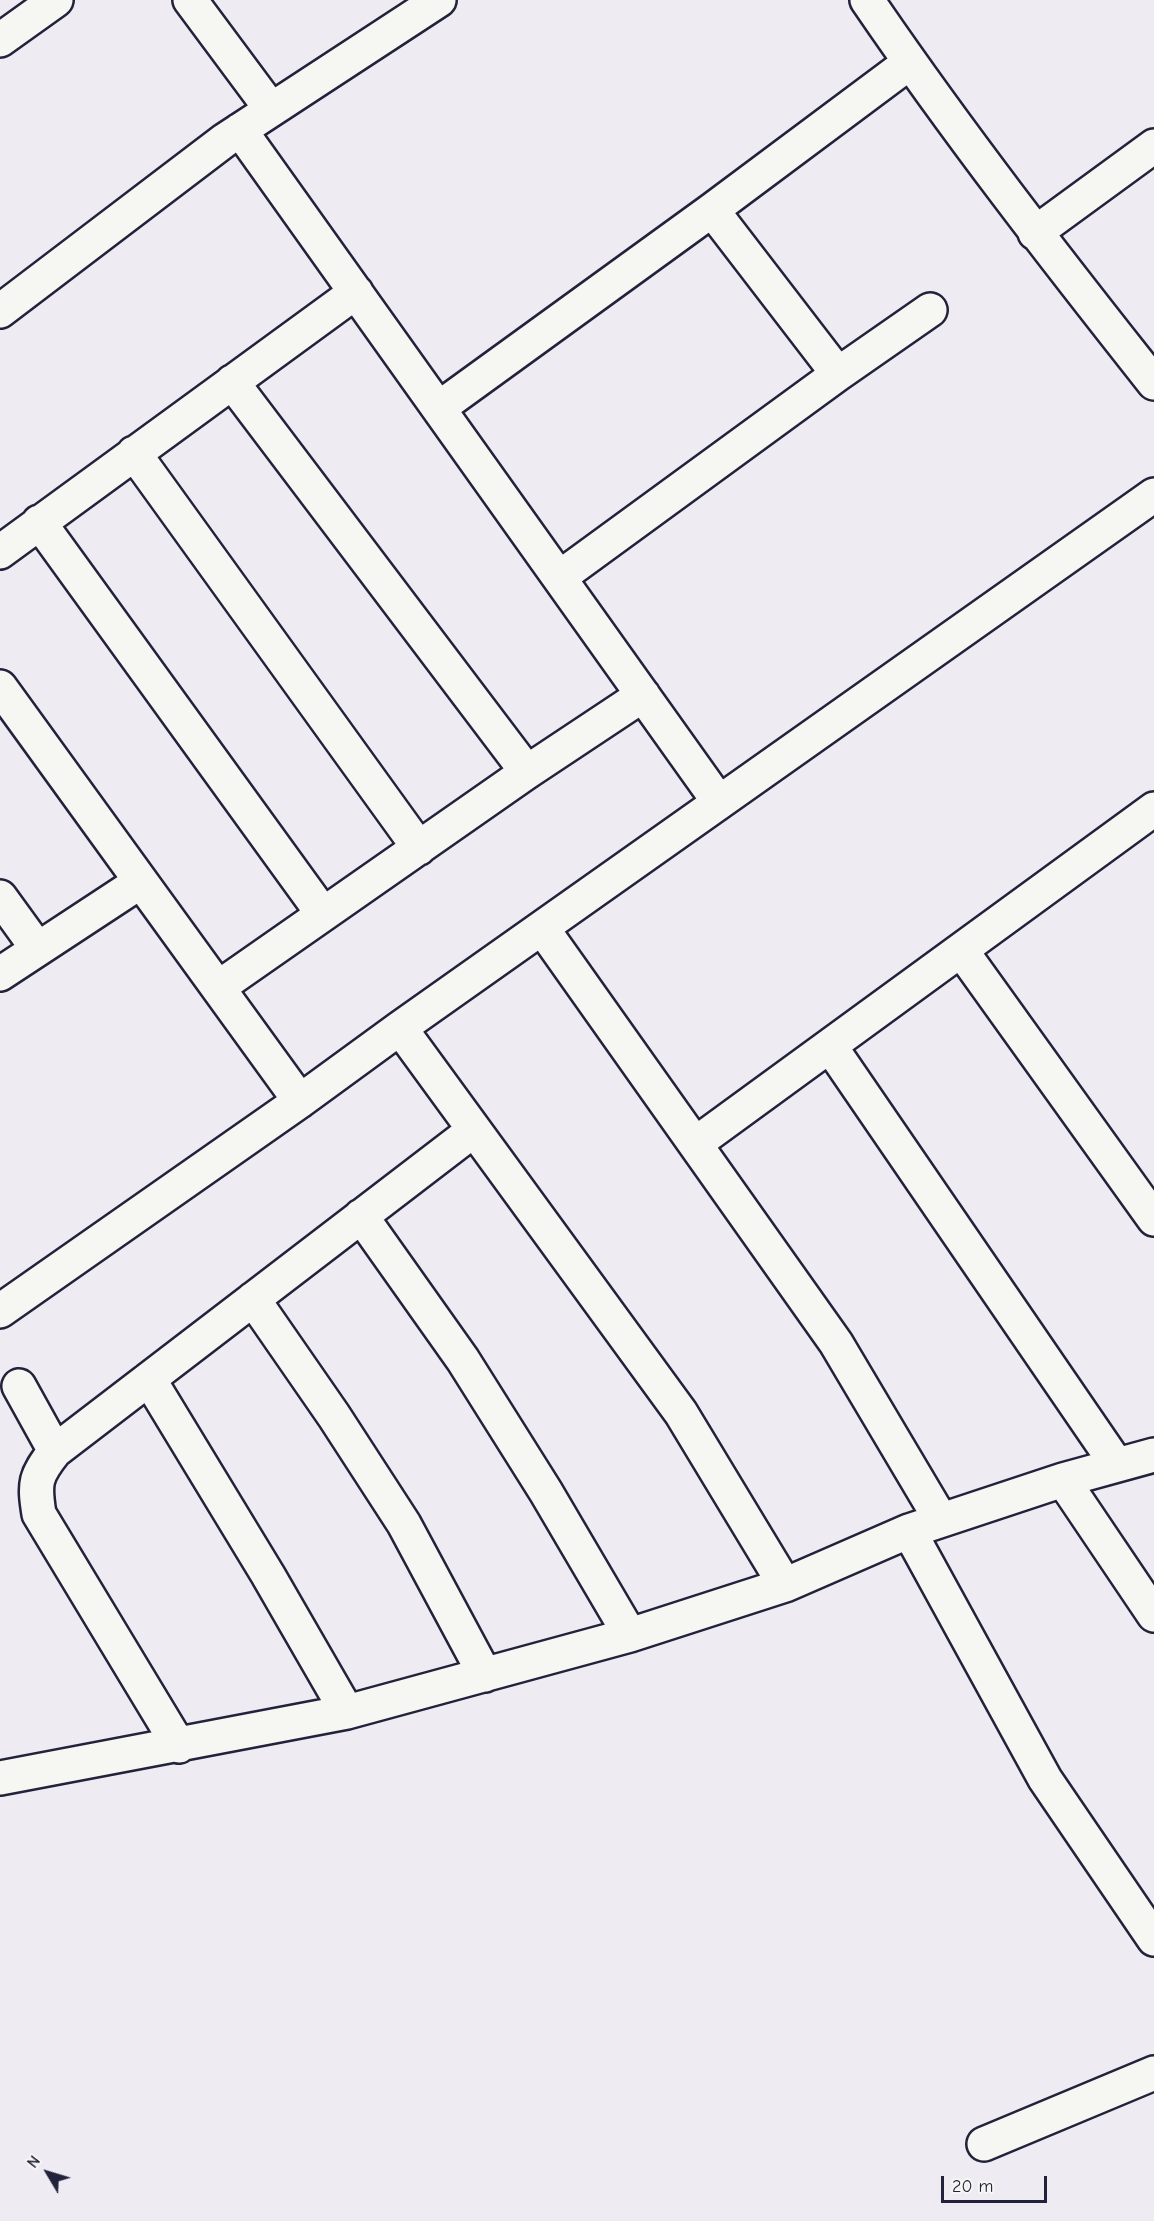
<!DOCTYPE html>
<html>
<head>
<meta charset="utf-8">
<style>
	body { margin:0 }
	#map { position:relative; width:1154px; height:2221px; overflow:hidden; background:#eeebf2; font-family:"Comic Neue",sans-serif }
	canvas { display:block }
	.north { position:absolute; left:18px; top:2143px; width:60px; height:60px; -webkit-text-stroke:4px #f6f6f2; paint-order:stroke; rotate:308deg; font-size:16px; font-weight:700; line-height:24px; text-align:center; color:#22223b }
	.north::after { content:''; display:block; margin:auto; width:21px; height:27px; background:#22223b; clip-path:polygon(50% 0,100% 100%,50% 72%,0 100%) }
	.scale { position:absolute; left:941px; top:2176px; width:106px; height:27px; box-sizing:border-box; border:3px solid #22223b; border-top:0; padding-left:8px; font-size:18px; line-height:21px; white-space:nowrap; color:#22223b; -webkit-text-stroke:4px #f6f6f2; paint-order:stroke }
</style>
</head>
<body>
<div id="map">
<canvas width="1154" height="2221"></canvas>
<div class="north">N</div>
<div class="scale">20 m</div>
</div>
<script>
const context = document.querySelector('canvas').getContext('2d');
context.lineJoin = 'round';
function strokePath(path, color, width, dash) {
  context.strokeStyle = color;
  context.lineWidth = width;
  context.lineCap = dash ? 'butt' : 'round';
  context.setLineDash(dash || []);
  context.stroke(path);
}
const minor = new Path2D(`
	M190,0L271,109
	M867,0C957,132 1055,258 1154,383
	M0,40L56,0
	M240,130L719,802
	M712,210L838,374
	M1035,233L1154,146
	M0,311L225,140L439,0
	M232,382L527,772
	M439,408L712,210L909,63
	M134,453L419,848
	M39,522L323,914
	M0,552L356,292
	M560,577L838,374L930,310
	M0,687L300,1101
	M0,897L37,948
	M542,928L836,1343L941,1520
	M961,950L1154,1219
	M0,974L140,882
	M219,987L527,772L643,695
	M400,1028L681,1413L785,1585
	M830,1046L1117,1465
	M695,1144L1154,809
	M361,1216L463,1360L546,1492L630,1635
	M253,1299L334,1416L404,1524L485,1675
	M0,1311L300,1101L400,1028L1154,495
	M149,1379L268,1575L347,1712
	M19,1386L55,1451
	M1063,1480L1154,1615
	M909,1531L1045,1779L1154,1939
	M179,1746L39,1514C34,1483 35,1476 55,1451L474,1130
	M0,1778L347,1712L630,1635L785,1585L909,1531L1063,1480L1154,1455
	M984,2144L1154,2073`);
strokePath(minor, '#22223b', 38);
strokePath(minor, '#f6f6f2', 33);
</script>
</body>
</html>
